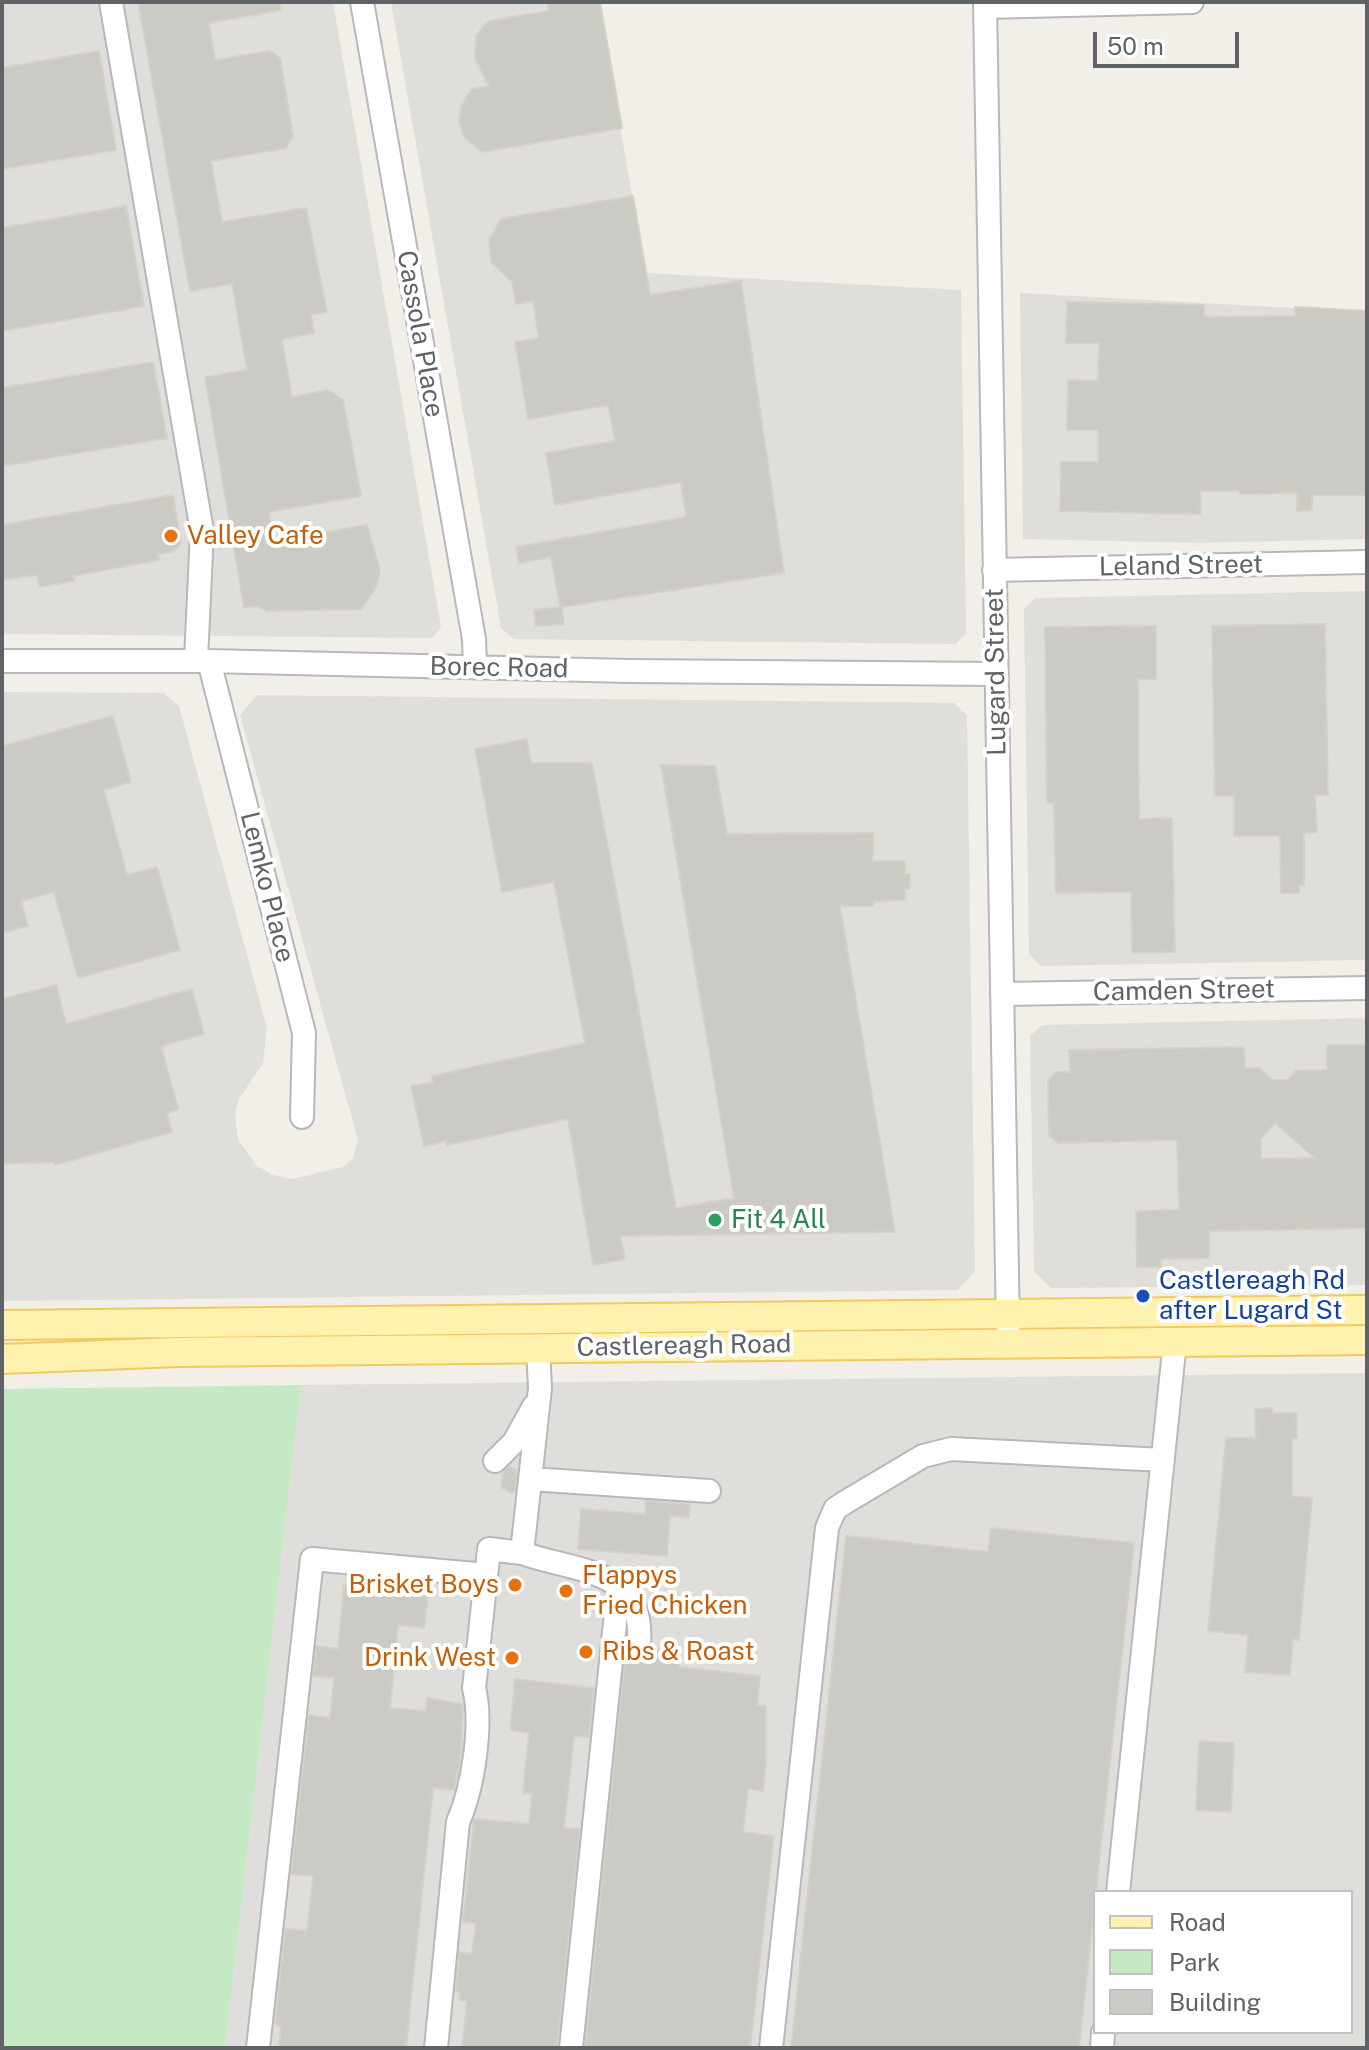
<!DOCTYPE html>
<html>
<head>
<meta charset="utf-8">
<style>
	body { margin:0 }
	#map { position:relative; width:1369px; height:2050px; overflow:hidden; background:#f1efe8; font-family:"Public Sans",sans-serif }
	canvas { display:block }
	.frame { position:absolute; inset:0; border:4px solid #5f6368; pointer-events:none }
	.legend { position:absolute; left:1093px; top:1890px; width:260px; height:144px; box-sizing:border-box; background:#fff; border:2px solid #bfc1c3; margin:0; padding:10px 14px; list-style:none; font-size:24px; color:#5f6368 }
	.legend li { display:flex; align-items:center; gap:16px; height:40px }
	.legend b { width:40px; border:2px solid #bfc1c3 }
	.scale { position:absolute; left:1093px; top:32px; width:146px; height:36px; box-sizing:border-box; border:4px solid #5f6368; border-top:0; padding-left:10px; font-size:24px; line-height:28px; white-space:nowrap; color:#5f6368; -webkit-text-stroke:6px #fff; paint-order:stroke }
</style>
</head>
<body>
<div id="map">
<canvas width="1369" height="2050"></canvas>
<div class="frame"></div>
<ul class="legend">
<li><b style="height:10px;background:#fff2af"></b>Road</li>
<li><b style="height:22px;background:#c5e8c5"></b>Park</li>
<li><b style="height:22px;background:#cccac5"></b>Building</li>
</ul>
<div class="scale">50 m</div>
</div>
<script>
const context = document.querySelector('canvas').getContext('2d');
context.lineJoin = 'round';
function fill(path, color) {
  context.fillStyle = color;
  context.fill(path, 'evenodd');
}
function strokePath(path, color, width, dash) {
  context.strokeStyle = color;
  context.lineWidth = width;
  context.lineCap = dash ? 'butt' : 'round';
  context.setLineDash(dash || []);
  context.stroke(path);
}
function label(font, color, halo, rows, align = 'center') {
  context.font = font + ' "Public Sans",sans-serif';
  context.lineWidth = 8;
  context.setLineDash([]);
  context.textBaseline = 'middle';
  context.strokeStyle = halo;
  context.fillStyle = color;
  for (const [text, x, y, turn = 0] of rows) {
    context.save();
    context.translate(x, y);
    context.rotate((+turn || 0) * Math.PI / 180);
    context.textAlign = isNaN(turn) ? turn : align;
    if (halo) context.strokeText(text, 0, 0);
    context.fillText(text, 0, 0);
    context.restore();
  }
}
const industrial = new Path2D(`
	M2,2H333L441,627L432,638L2,634Z
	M391,2H598L646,273L961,290L966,634L955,644L514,639L501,628Z
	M1020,293L1367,312V539L1199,543L1023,539Z
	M1367,591V960L1041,966L1029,954L1024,609L1036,598Z
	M2,692L163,693L179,706L267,1028L263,1063L239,1099L235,1115L238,1139L256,1165L272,1175L292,1179L343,1167L353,1158L358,1140L240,715L257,695L954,703L967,715L975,1271L958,1290L2,1301Z
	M1367,1018V1285L1051,1288L1034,1271L1030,1036L1042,1025Z
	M1367,1373V2048H225L301,1385ZM1095,1892H1351V2032H1095Z`);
const green = new Path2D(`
	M301,1385L225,2048H2V1389Z`);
const building = new Path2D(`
	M138,2H280L281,10L209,23L215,60L270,51L280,58L293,136L286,148L211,161L222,222L306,208L327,312L311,315L314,333L282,339L292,397L328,390L343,400L361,496L269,512L274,541L367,525L380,570L377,585L361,609L267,611L257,606L244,607L205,377L247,370L232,284L190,291Z
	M547,2H600L622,128L482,152L464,137L459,122L462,104L472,89L489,86L475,59L476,36L488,21L549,11Z
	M99,51L116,150L2,169V68Z
	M633,196L650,295L741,281L784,573L562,607L564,624L536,626L534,610L560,607L551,557L519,563L516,547L686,517L681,482L555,505L546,453L615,441L608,405L528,419L515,342L539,338L533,301L516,304L512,282L491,262L489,239L501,219Z
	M126,206L144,306L2,331V228Z
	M1067,302L1204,305V317L1295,316V307L1367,311V495H1312V510L1297,511V493L1240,494L1239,491H1201L1200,514L1060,511L1061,462H1098V430H1067L1068,380L1098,381L1099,343H1066Z
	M153,362L167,438L2,466V388Z
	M173,495L181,544L174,551L158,554L159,560L73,576L74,581L39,587L37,575L2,580V525Z
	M1325,624L1328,795H1315L1317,832L1304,833V886H1299V893H1281L1280,836H1234V796H1215L1212,626Z
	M1156,626V679H1138L1139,819L1172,818L1175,952L1132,953L1131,892L1056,893L1054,803H1047L1045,627Z
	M113,716L131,782L104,790L127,875L157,867L180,950L78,978L54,892L21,901L28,926L2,933V746Z
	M527,739L531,763H592L676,1208L734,1198L661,765L715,766L727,834L873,833V861H905V874H910V889H905V900L874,901V906H840L895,1232L620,1236L625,1259L593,1265L568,1119L447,1145L446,1141L424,1146L411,1086L433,1082L432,1076L585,1043L554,882L502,892L475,749Z
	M56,985L66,1024L192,989L204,1034L161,1046L178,1109L167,1113L172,1132L55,1165L54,1162L2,1164V999Z
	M1327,1045H1367V1228L1209,1231V1258L1161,1259V1267H1137L1136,1211L1179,1210L1177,1140L1058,1143L1049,1135L1048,1081L1056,1072H1070L1069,1050L1244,1047L1245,1068H1260L1272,1080H1287L1296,1071L1327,1070ZM1275,1123L1315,1158L1261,1159V1138Z
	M1273,1408V1413H1296L1297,1438H1292V1496L1312,1498L1299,1640L1293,1639L1290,1675L1245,1672L1248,1635L1208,1631L1226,1438H1256L1255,1409Z
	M509,1467L517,1470L515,1491L511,1493L501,1487L503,1472Z
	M646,1501L690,1504L689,1517L670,1516L667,1556L578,1549L581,1509L645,1514Z
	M991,1528L1134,1543L1079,2048H791L846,1536L988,1552Z
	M344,1585L428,1594L424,1628L398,1625L390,1708L426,1711L427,1698L463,1704L461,1754L454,1790L433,1788L406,2048L279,2047L281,2028L275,2023L285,1929L307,1931L313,1876L291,1874L309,1715L330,1718L334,1678L313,1676L316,1646L338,1649Z
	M626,1648L639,1657L652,1649L680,1652L679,1667L760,1676L757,1705L766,1706V1764L763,1791L748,1789L743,1832L774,1836L750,2048H585Z
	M515,1679L594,1688L589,1737L574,1736L564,1828L580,1829L557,2048H462L467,2001L459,2000L460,1992L456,1991L459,1952L472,1954L476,1923L463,1922L474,1819L529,1824L532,1794L523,1793L529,1733L510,1730Z
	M1199,1741L1234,1743L1231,1812L1196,1810Z`);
const minor = new Path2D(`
	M111,2L202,531L196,660
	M362,2L474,639L475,667
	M985,2L1008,1329
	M985,7L1192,2
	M994,570L1367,562
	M2,661H209L630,671L996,674
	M209,661L304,1033L302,1117
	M1002,994L1367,988
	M538,1348L540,1388L522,1553C574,1572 645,1567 639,1643
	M495,1461L514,1442L534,1406
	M530,1479L709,1491
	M1118,1892L1175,1341
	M258,2048L312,1559L486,1575
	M436,2048L458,1822C473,1788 483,1724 474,1688L489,1549L522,1553
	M571,2048L619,1584
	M771,2048L827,1528L835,1509L844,1503L923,1456L951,1449L1163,1460
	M1102,2048L1103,2032`);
const major = new Path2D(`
	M2,1325L1367,1310
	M2,1359L178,1352L1367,1340`);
const markers = [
	[171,536,8,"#e8710a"],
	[715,1220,8,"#2e9e5b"],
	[1143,1296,8,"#1a4fb4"],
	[515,1585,8,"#e8710a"],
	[566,1591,8,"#e8710a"],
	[586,1652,8,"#e8710a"],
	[512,1658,8,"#e8710a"]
];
const streetNames = [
	["Cassola Place",420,334,80],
	["Leland Street",1181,566,-1],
	["Borec Road",499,668,1],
	["Lugard Street",996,672,-91],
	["Lemko Place",267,887,76],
	["Camden Street",1184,991,-1],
	["Castlereagh Road",684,1346,-1]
];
const foodNames = [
	["Valley Cafe",187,536],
	["Flappys",582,1576],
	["Fried Chicken",582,1606],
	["Brisket Boys",499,1585,"right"],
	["Ribs & Roast",602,1652],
	["Drink West",496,1658,"right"]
];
const leisureNames = [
	["Fit 4 All",731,1220]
];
const transitNames = [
	["Castlereagh Rd",1159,1281],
	["after Lugard St",1159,1311]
];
fill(industrial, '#e0deda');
fill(green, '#c5e8c5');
fill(building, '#cccac5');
strokePath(building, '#d6d1c6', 2);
strokePath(minor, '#b5b8bc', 26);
strokePath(major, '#f2c960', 32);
strokePath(minor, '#fff', 22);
strokePath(major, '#fff2af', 28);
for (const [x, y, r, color] of markers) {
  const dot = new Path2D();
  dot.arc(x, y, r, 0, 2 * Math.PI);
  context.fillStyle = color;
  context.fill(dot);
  strokePath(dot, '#fff', 3);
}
label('26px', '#5f6368', '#fff', streetNames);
label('26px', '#c56008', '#fff', foodNames, 'left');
label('26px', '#27864d', '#fff', leisureNames, 'left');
label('26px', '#164399', '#fff', transitNames, 'left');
</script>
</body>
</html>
